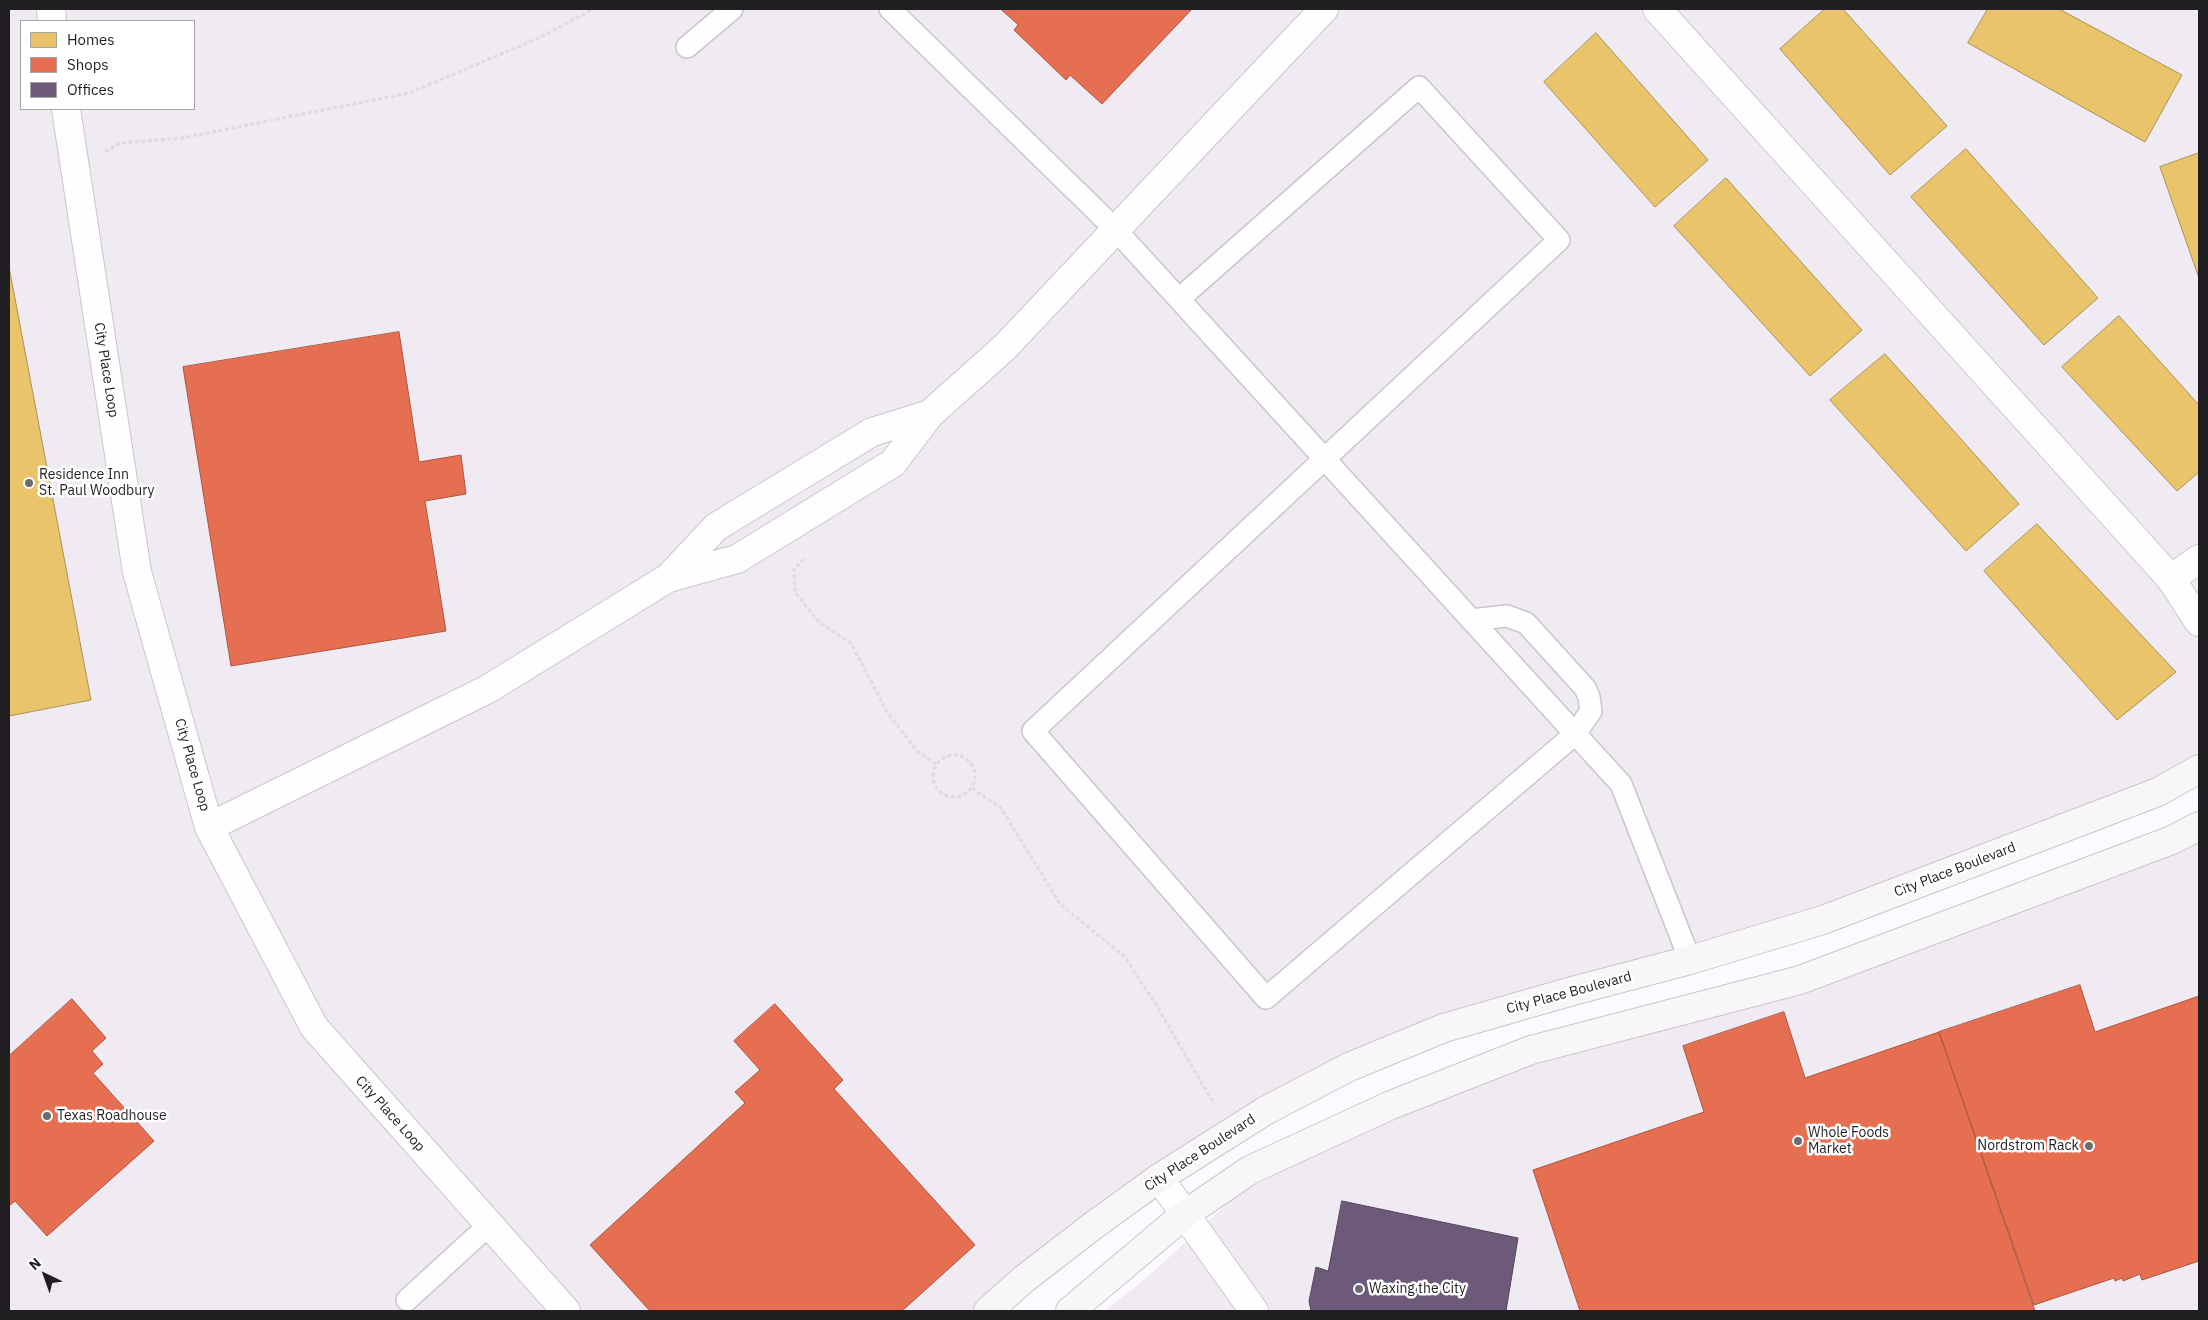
<!DOCTYPE html>
<html>
<head>
<meta charset="utf-8">
<style>
	body { margin:0 }
	#map { position:relative; width:2208px; height:1320px; overflow:hidden; background:#fcfafe; font-family:"IBM Plex Sans",sans-serif }
	canvas { display:block }
	.frame { position:absolute; inset:0; border:10px solid #201e20; pointer-events:none }
	.legend { position:absolute; left:20px; top:20px; width:175px; height:90px; box-sizing:border-box; background:#fff; border:1px solid #a6a5a6; margin:0; padding:6px 9px; list-style:none; font-size:15px; color:#201e20 }
	.legend li { display:flex; align-items:center; gap:10px; height:25px }
	.legend b { width:25px; border:1px solid #a6a5a6 }
	.north { position:absolute; left:20px; top:1250px; width:50px; height:50px; -webkit-text-stroke:4px #fff; paint-order:stroke; rotate:318deg; font-size:14px; font-weight:700; line-height:20px; text-align:center; color:#201e20 }
	.north::after { content:''; display:block; margin:auto; width:18px; height:22px; background:#201e20; clip-path:polygon(50% 0,100% 100%,50% 72%,0 100%) }
</style>
</head>
<body>
<div id="map">
<canvas width="2208" height="1320"></canvas>
<div class="frame"></div>
<ul class="legend">
<li><b style="height:14px;background:#e9c46a"></b>Homes</li>
<li><b style="height:14px;background:#e76f51"></b>Shops</li>
<li><b style="height:14px;background:#6d597a"></b>Offices</li>
</ul>
<div class="north">N</div>
</div>
<script>
const context = document.querySelector('canvas').getContext('2d');
context.lineJoin = 'round';
function fill(path, color) {
  context.fillStyle = color;
  context.fill(path, 'evenodd');
}
function strokePath(path, color, width, dash) {
  context.strokeStyle = color;
  context.lineWidth = width;
  context.lineCap = dash ? 'butt' : 'round';
  context.setLineDash(dash || []);
  context.stroke(path);
}
function label(font, color, halo, rows, align = 'center') {
  context.font = font + ' "IBM Plex Sans",sans-serif';
  context.lineWidth = 5;
  context.setLineDash([]);
  context.textBaseline = 'middle';
  context.strokeStyle = halo;
  context.fillStyle = color;
  for (const [text, x, y, turn = 0] of rows) {
    context.save();
    context.translate(x, y);
    context.rotate((+turn || 0) * Math.PI / 180);
    context.textAlign = isNaN(turn) ? turn : align;
    if (halo) context.strokeText(text, 0, 0);
    context.fillText(text, 0, 0);
    context.restore();
  }
}
const built = new Path2D(`
	M9,9H2199V759L2167,775L1823,907L1307,1074L1230,1115L1102,1200L1034,1254L970,1311H9ZM21,21H194V109H21Z
	M2199,840V1311H1105L1151,1274L1232,1199L1283,1169L1349,1135L1519,1069L1792,994Z`);
const homes = new Path2D(`
	M1825,9H1843L1947,126L1890,175L1780,49Z
	M1988,9H2059L2182,75L2145,142L1968,43Z
	M1596,33L1708,160L1655,207L1544,82Z
	M1966,149L2098,298L2044,345L1911,197Z
	M2199,153V278L2160,167Z
	M1726,178L1862,330L1810,376L1674,226Z
	M9,267L91,700L9,716Z
	M2119,316L2199,405V472L2177,491L2062,367Z
	M1885,354L2019,504L1966,551L1830,400Z
	M2037,524L2176,672L2117,720L1984,571Z`);
const shops = new Path2D(`
	M1001,9H1192L1102,104L1070,75L1066,80L1014,30L1018,25Z
	M399,332L419,462L461,455L466,494L425,501L446,631L231,666L183,367Z
	M2080,985L2095,1032L2199,996V1261L2142,1280L2140,1274L2123,1281L2122,1278L2115,1281L2114,1278L2034,1305L1939,1032Z
	M72,999L106,1038L92,1051L103,1064L93,1073L154,1141L47,1236L15,1201L9,1206V1056Z
	M775,1004L843,1080L834,1089L975,1245L902,1311H650L590,1245L745,1103L735,1092L760,1070L734,1041Z
	M1784,1012L1805,1078L1939,1032L2035,1311H1580L1533,1170L1704,1112L1683,1046Z`);
const offices = new Path2D(`
	M1342,1201L1518,1238L1506,1311H1311L1309,1301L1316,1267L1328,1271Z`);
const path = new Path2D(`
	M105,152L120,143L182,138L409,93L539,38L593,9
	M804,559L794,569L795,592L820,623L851,643L887,712L917,751L936,764
	M933 776a21 21 0 1 1 42 0a21 21 0 1 1-42 0Z
	M972,788L1001,808L1060,904L1124,956L1155,1003L1214,1104`);
const lane = new Path2D(`
	M890,9L1115,229L1621,784L1690,960
	M687,47L732,9
	M1179,299L1419,87L1559,240L1033,731L1266,998L1575,734L1591,711L1589,697L1585,688L1526,623L1507,616L1471,620
	M407,1300L489,1225`);
const street = new Path2D(`
	M51,9L52,21
	M1657,9L2171,579
	M66,109L137,572L209,827L314,1027L566,1311
	M2199,559L2171,579L2199,622
	M668,578L737,559L893,463L930,414L1005,347L1324,9
	M209,827L488,689L668,578L716,527L872,432L930,414
	M1159,1178L1254,1311`);
const secondary = new Path2D(`
	M988,1311L1024,1279L1094,1225L1159,1178L1265,1111L1349,1067L1444,1028L1569,992L1690,960L1823,920L2158,792L2199,769
	M1070,1311L1184,1215L1250,1170L1391,1105L1531,1050L1800,980L2172,840L2199,826`);
const markers = [
	[29,483,5,"#6d6b6e"],
	[47,1116,5,"#6d6b6e"],
	[1798,1141,5,"#6d6b6e"],
	[2089,1146,5,"#6d6b6e"],
	[1359,1289,5,"#6d6b6e"]
];
const streetNames = [
	["City Place Loop",106,370,81],
	["City Place Loop",192,765,74],
	["City Place Boulevard",1955,870,-21],
	["City Place Boulevard",1569,993,-15],
	["City Place Loop",390,1114,48],
	["City Place Boulevard",1200,1153,-33]
];
const poiNames = [
	["Residence Inn",39,475],
	["St. Paul Woodbury",39,491],
	["Texas Roadhouse",57,1116],
	["Whole Foods",1808,1133],
	["Market",1808,1149],
	["Nordstrom Rack",2079,1146,"right"],
	["Waxing the City",1369,1289]
];
fill(built, '#f0eaf2');
fill(homes, '#e9c46a');
strokePath(homes, '#ad9254', 1);
fill(shops, '#e76f51');
strokePath(shops, '#ab5742', 1);
fill(offices, '#6d597a');
strokePath(offices, '#56475f', 1);
strokePath(lane, '#c9c7ca', 24);
strokePath(street, '#c9c7ca', 30);
strokePath(secondary, '#c9c7ca', 30);
strokePath(path, '#dddcde', 3, [4, 2.5]);
strokePath(lane, '#fffeff', 21);
strokePath(street, '#fffeff', 28);
strokePath(secondary, '#f9f6f8', 28);
for (const [x, y, r, color] of markers) {
  const dot = new Path2D();
  dot.arc(x, y, r, 0, 2 * Math.PI);
  context.fillStyle = color;
  context.fill(dot);
  strokePath(dot, '#fff', 2);
}
label('14px', '#201e20', '#fff', streetNames);
label('14px', '#201e20', '#fff', poiNames, 'left');
</script>
</body>
</html>
